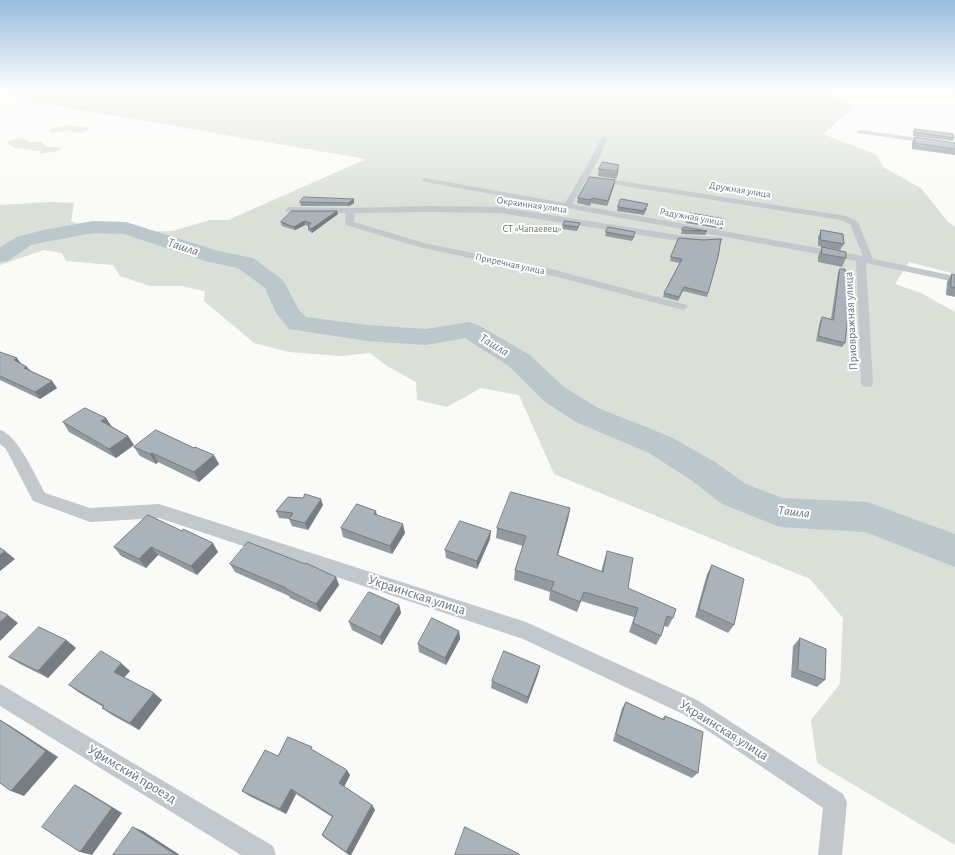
<!DOCTYPE html>
<html>
<head>
<meta charset="utf-8">
<style>
	body { margin:0 }
	canvas { display:block; background:#fafaf8 }
</style>
</head>
<body>
<canvas width="955" height="855"></canvas>
<script>
const context = document.querySelector('canvas').getContext('2d');
context.lineJoin = 'round';
function fill(path, color) {
  context.fillStyle = color;
  context.fill(path, 'evenodd');
}
function strokePath(path, color, width, dash) {
  context.strokeStyle = color;
  context.lineWidth = width;
  context.lineCap = dash ? 'butt' : 'round';
  context.setLineDash(dash || []);
  context.stroke(path);
}
function label(font, color, halo, rows, align = 'center') {
  context.font = font + ' "Alegreya Sans",sans-serif';
  context.lineWidth = 4;
  context.setLineDash([]);
  context.textBaseline = 'middle';
  context.strokeStyle = halo;
  context.fillStyle = color;
  for (const [text, x, y, turn = 0] of rows) {
    context.save();
    context.translate(x, y);
    context.rotate((+turn || 0) * Math.PI / 180);
    context.textAlign = isNaN(turn) ? turn : align;
    if (halo) context.strokeText(text, 0, 0);
    context.fillText(text, 0, 0);
    context.restore();
  }
}
const green = new Path2D(`
	M0,89H824L855,106L823,134L877,155L883,167L921,188L948,222L955,227V274L909,262L895,284L921,293L955,312V845L817,763L811,720L840,684L843,618L810,579L554,474L519,395L481,388L447,407L417,400L416,382L387,366L370,353L341,356L289,352L254,343L204,301L205,291L181,286H150L120,276L113,265L66,261L62,253L44,250L0,265V205L50,202L74,203L71,221L103,233L173,231L210,220H228L366,159L28,101L0,92Z
	M70,125C76,127 86,126 90,129L81,133L72,132L71,130L52,133L50,129Z
	M21,138L27,140L30,143L41,141L47,147H61L58,151L39,154L41,151C31,151 23,148 14,148L6,142Z`);
const river = new Path2D(`
	M93,221L126,222L218,251L253,258L283,280L299,310L306,317L367,325L426,329L469,322L478,325L530,355L564,387L598,408L671,437L715,462L746,484L782,498L867,502L955,534V567L865,532L780,527L722,504L691,480L649,453L576,422L544,401L510,367L465,338L426,345L367,341L289,329L276,313L265,288L238,268L205,261L124,234L93,233L45,242L31,245L8,261L0,262V247L17,237L43,230Z`);
const minor = new Path2D(`
	M860,130L955,143V147L858,133L857,132Z
	M604,136L607,138L601,155L589,176L846,216L858,222L873,259L955,276V282L866,263L873,383L872,386L867,387L862,386L861,383L856,261L425,182L421,180L425,178L565,203L593,155L601,138ZM586,180L841,220L850,224L863,256L572,204Z
	M429,206L500,207L678,235C686,236 720,236 724,239C716,246 689,242 678,241L500,213L429,212L355,213L354,222L424,243L555,270L687,305L688,307L683,310L554,276L419,247L346,225L345,223L346,213H289L285,210L289,207L351,208Z
	M0,430C18,435 35,476 45,493L90,508L159,504L526,622L697,700L843,794L847,802L842,855H818L823,808L683,714L523,639L159,518L90,522L33,501L6,449L0,444Z
	M0,684L273,846L276,855H241L0,706Z`);
const wall = new Path2D(`
	M952,89H955V93Z
	M915,129L954,138L953,141L913,136V132Z
	M915,137L955,143V155L912,149V142Z
	M599,169L618,172L616,179L598,176Z
	M614,186L607,206L591,203L590,206L577,203L578,198Z
	M300,202L354,203L349,206H301Z
	M618,207L647,208L644,215L617,211Z
	M338,214L312,233L308,230V226L305,225L295,230L282,226L281,222Z
	M687,219L723,225L722,229L686,223Z
	M563,225L579,227L577,231L562,229Z
	M682,230L707,231L705,235L681,234Z
	M821,230L844,244L840,250L818,246V237Z
	M606,232L635,236L632,241L605,236Z
	M679,238L708,293L707,297L683,291L678,301L663,297L664,293L680,263L670,261L671,257Z
	M822,247L846,258L842,267L818,262V256Z
	M840,269L845,343L842,347L816,341L820,321L822,317L831,319L838,273Z
	M952,274L955,275V297L946,295L947,282Z
	M0,352L17,358L21,364L27,367L31,371L52,381L57,388L40,399L0,380Z
	M106,418L111,426L128,436L134,445L116,458L69,432L63,422Z
	M134,447L194,448L219,464L199,482L158,462L156,464L140,456Z
	M323,505L308,530L292,526L289,519L279,518L276,511Z
	M570,508L568,519L558,555L601,572L604,561L607,551L628,588L673,618L668,627L664,626L661,636L656,645L629,632L634,617L581,601L577,612L549,600L550,592L514,580L515,570L523,546L496,538L497,528Z
	M148,515L218,552L197,575L158,555L146,568L121,556L114,547Z
	M377,515L405,533L392,554L343,537L341,528Z
	M490,539L477,569L446,558L445,550Z
	M230,564L336,577L339,585L320,612L290,598L289,596L235,572Z
	M712,565L734,625L728,633L695,617L707,574Z
	M399,605L401,613L382,645L352,630L349,622Z
	M459,631L460,639L446,665L419,652L418,644Z
	M800,638L825,680L817,687L791,677L793,646Z
	M66,640L76,648L48,678L20,664L9,657Z
	M540,666L538,674L527,704L491,688L492,681Z
	M130,671L124,677L162,700L139,730L112,715L102,708L103,707L78,692L69,685Z
	M626,702L662,719L665,716L698,773L692,778L613,741L622,708Z
	M314,751L350,775L344,787L372,805L375,810L351,855H349L326,839L322,835L332,817L296,794L286,814L249,796L242,791L278,756Z`);
const shadedWall = new Path2D(`
	M619,165L618,172L616,179L617,171Z
	M615,180L614,186L607,206L608,201Z
	M354,199V203L349,206L348,203Z
	M337,211L338,214L312,233L311,229Z
	M304,221L305,225L295,230L294,227Z
	M17,358L22,365L14,360Z
	M27,367L32,374L24,368Z
	M52,381L57,388L40,399L35,392Z
	M106,418L112,427L101,421Z
	M128,436L134,445L116,458L109,449Z
	M152,453L158,462L156,464L150,454Z
	M214,455L219,464L199,482L194,472Z
	M321,499L323,505L308,530L305,523Z
	M570,508L568,519L555,565L557,555Z
	M376,511L378,520L374,514Z
	M403,524L405,533L392,554L390,546Z
	M491,531L490,539L477,569V561Z
	M213,543L218,552L197,575L191,566Z
	M151,547L158,555L146,568L139,559Z
	M5,551L15,559L0,571V555Z
	M336,577L339,585L320,612L316,604Z
	M584,592L581,601L577,612L580,602Z
	M399,605L401,613L382,645L380,637Z
	M8,615L18,623L0,641V622Z
	M459,631L460,639L446,665L445,658Z
	M66,640L76,648L48,678L38,671Z
	M121,663L130,671L123,679L114,672Z
	M540,666L538,674L527,704L528,697Z
	M154,693L162,700L139,730L130,723Z
	M0,720L9,725L58,757L24,796L11,791Z
	M347,770L350,775L343,789L339,783Z
	M75,785L86,791L122,813L92,855L80,852Z
	M291,789L296,794L286,814L280,809Z
	M372,805L375,810L351,855H349L346,852Z
	M133,827L143,831L180,855H176Z`);
const building = new Path2D(`
	M915,129L953,134L954,138L914,132Z
	M915,137L955,143V149L915,143Z
	M603,162L619,165L617,171L599,169Z
	M590,177L615,180L608,201L592,198L591,200L578,198Z
	M304,197L354,199L348,203L300,202Z
	M621,199L648,204L644,211L618,207Z
	M292,211H337L311,229L308,226L311,223L304,221L294,227L281,222Z
	M690,213L724,219L723,225L687,219Z
	M565,221L580,223L578,227L563,225Z
	M608,227L635,232L633,237L606,232Z
	M684,227L707,231L682,230Z
	M821,230L843,234L844,244L821,240Z
	M679,238L703,240L721,239L718,257L708,293L684,287L679,297L664,293L682,259L671,257Z
	M822,247L846,252V258L822,254Z
	M840,269H845L849,308L845,343L818,336L822,317L833,320Z
	M952,274L955,275V288L951,287Z
	M0,352L17,358L14,360L27,367L24,368L52,381L35,392L0,376Z
	M85,408L106,418L101,421L128,436L109,449L63,422Z
	M156,430L194,448L195,447L214,455L194,472L152,453L150,454L134,447Z
	M511,492L570,508L557,555L603,572L607,551L633,558L628,588L676,609L673,618L667,616L661,636L633,623L638,608L584,592L580,602L551,590L554,582L515,570L526,536L497,528Z
	M305,494L321,499L305,523L289,519L293,513L276,511L288,497L303,498Z
	M357,504L376,511L374,514L403,524L390,546L341,528Z
	M148,515L182,531L183,529L213,543L191,566L151,547L139,559L114,547Z
	M460,521L491,531L477,561L445,550Z
	M248,542L305,564L306,563L336,577L316,604L286,589V588L230,564Z
	M0,548L5,551L0,555Z
	M712,565L744,579L734,625L699,609Z
	M369,592L399,605L380,637L349,622Z
	M0,611L8,615L0,622Z
	M432,618L459,631L445,658L418,644Z
	M39,627L66,640L38,671L9,657Z
	M800,638L826,649L825,680L798,670Z
	M101,651L121,663L114,672L154,693L130,723L102,708L104,706L69,685Z
	M504,651L540,666L528,697L492,681Z
	M626,702L664,720L665,716L703,732L698,773L616,734Z
	M0,720L46,751L11,791L0,783Z
	M288,737L312,747L311,749L347,770L339,783L372,805L346,852L322,835L333,816L291,789L280,809L242,791L265,750L278,756Z
	M75,785L112,808L80,852L42,827Z
	M133,827L176,855H113Z
	M465,827L519,854V855H455Z`);
const farStreetnames = [
	["Дружная улица",740,190,9],
	["Окраинная улица",532,205,8],
	["Радужная улица",692,217,10],
	["Приречная улица",510,264,12]
];
const farParknames = [
	["СТ «Чапаевец»",532,229]
];
const streetNames = [
	["Приовражная улица",851,321,-93]
];
const waterNames = [
	["Ташла",183,247,18],
	["Ташла",494,345,31],
	["Ташла",794,512,6]
];
const nearStreetnames = [
	["Украинская улица",417,595,18],
	["Украинская улица",724,730,32],
	["Уфимский проезд",132,774,31]
];
fill(green, '#dadfd7');
fill(river, '#bbc7cb');
fill(minor, '#c3c8cc');
fill(wall, '#929a9f');
fill(shadedWall, '#777d82');
fill(building, '#aab3b9');
strokePath(building, '#777d82', 1);
const sky = context.createLinearGradient(0, 0, 0, 209);
sky.addColorStop(0, '#96bcdc');
sky.addColorStop(0.43, '#fdfdfc');
sky.addColorStop(1, '#fdfdfc00');
context.fillStyle = sky;
context.fillRect(0, 0, 955, 209);
label('10px', '#657683', '#fff', farStreetnames);
label('10px', '#687a64', '#fff', farParknames);
label('12px', '#657683', '#fff', streetNames);
label('italic 13px', '#60757c', '#fff', waterNames);
label('14px', '#657683', '#fff', nearStreetnames);
</script>
</body>
</html>
